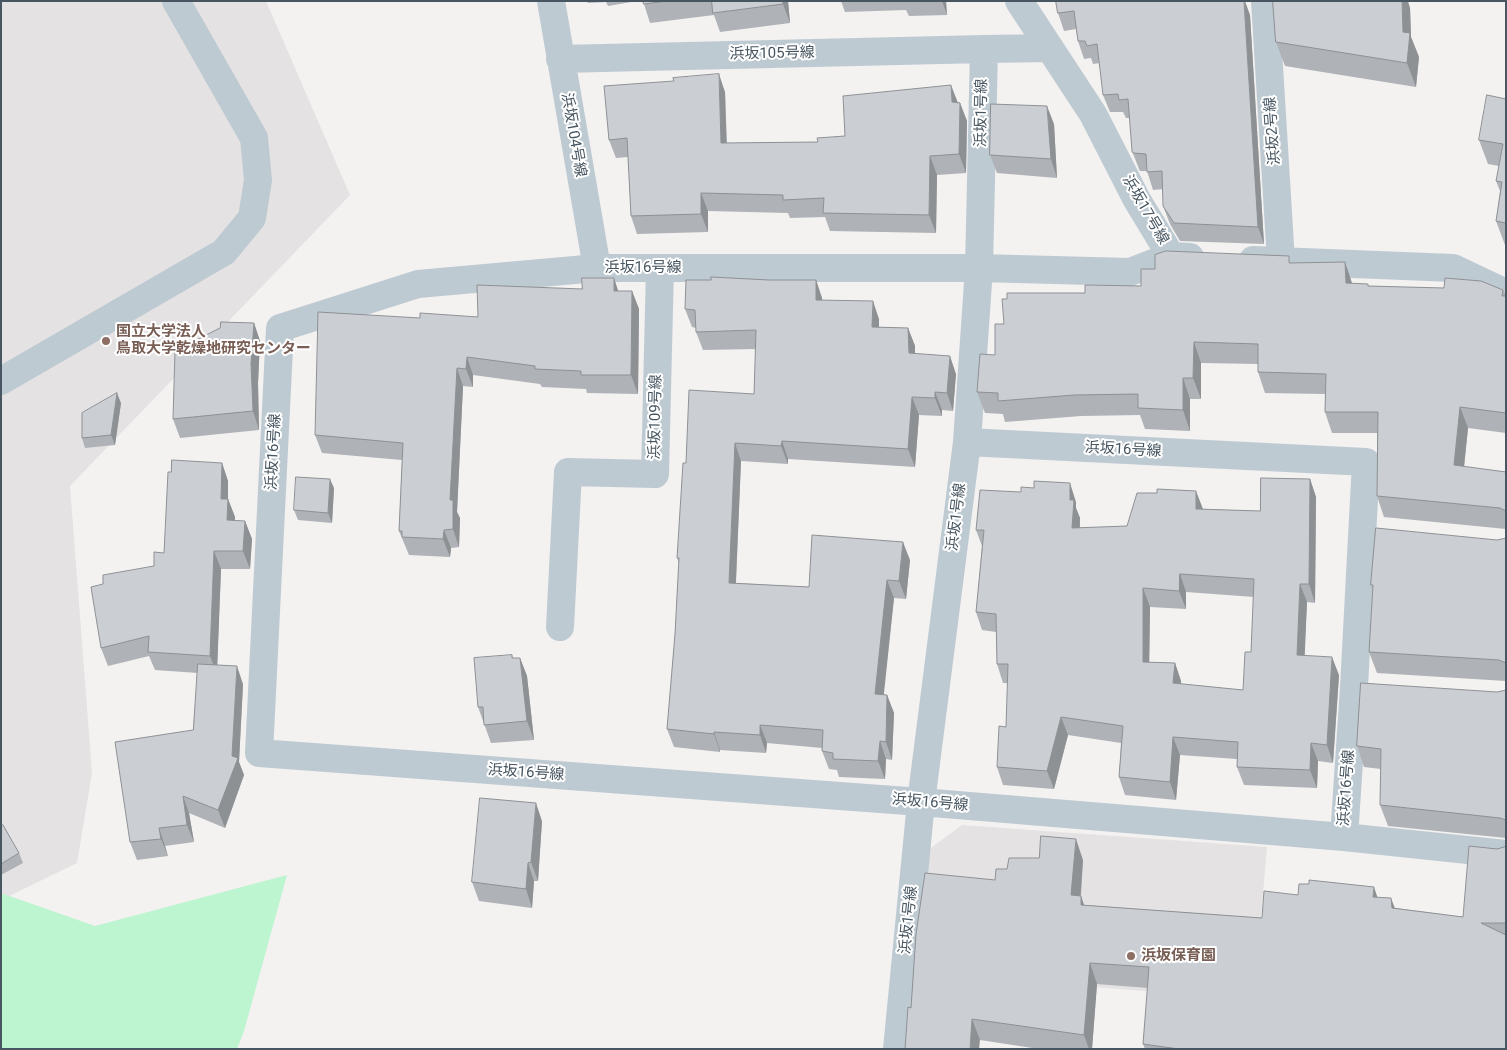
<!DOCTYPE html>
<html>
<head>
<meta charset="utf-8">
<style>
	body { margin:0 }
	#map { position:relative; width:1507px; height:1050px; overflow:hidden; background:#f4f1f1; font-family:Roboto,sans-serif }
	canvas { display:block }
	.frame { position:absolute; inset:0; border:2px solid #475661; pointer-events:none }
</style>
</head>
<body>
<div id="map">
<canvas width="1507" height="1050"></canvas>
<div class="frame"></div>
</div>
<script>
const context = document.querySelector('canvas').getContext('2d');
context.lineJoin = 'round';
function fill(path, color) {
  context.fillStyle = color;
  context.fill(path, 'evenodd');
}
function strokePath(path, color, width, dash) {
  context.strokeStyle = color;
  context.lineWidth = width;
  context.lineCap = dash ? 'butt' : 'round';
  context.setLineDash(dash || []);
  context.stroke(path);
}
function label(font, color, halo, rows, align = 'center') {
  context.font = font + ' Roboto,"Noto Sans JP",sans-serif';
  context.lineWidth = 4;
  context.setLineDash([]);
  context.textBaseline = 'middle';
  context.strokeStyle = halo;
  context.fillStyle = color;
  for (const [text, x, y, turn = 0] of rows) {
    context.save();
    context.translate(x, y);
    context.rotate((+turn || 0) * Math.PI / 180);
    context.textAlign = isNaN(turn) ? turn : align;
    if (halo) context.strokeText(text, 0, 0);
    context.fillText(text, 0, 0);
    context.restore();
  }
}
const education = new Path2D(`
	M1,1H266L350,195L70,486L92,773L77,863L1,900Z
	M962,825L1267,847L1254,1000L911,972L928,850Z`);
const green = new Path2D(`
	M287,875L244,1031L237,1049H1V893L95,926Z`);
const minor = new Path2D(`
	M551,1L597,268
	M1019,1L1093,114L1137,200L1171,256L1190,257
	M1265,1L1281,261
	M560,59L984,49
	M1253,260L1453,268L1506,293
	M1,381L224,252L252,218L258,180L254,138L176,1
	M967,442L1366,462L1354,687L1344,837L921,802L259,753L280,328L418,284L597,268H979L1130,272L1171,256
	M560,627L568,472L655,474L660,268
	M1344,837L1506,854
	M897,1049L921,802L967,442L979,268L984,49L1050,48`);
const wall = new Path2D(`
	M587,1H637L608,6L606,2L588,3Z
	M643,1H788L790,23L720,32L714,15L650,23Z
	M841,1H946L947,15L909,16L906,10L845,12Z
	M1056,1L1250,15L1264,244L1180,241L1170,224L1163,206V189L1153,190L1147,171H1140L1139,169L1132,151L1130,118H1126L1123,112H1110L1103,95L1100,63L1093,64L1091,58L1084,59L1078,41L1076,29L1064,31L1058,13Z
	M1410,8L1411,37L1419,57L1416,87L1285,66L1276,42Z
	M674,81L725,92L727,143L818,142L845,136L957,102L960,103L967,121L966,173L937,175L936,233L830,231L825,217L790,218L788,213L708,211V232L637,234L631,216L628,157L616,158L609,140Z
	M1506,99V245H1505L1496,221L1500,191L1496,181L1499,166L1488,164L1479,140Z
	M1054,124L1057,178L997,173L990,155Z
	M1345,262L1352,284L1369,286L1503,290L1506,296V433L1468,428L1464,467L1506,472V529L1384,517L1377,496V433H1332L1325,412V394L1265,393L1258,372V364L1201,363V399H1190V431L1145,429L1140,415L1081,416L1005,422L1003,414L985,413L977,392L995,355L1004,324L1085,293L1141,286L1155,269L1292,263Z
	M769,280H816L822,298V300L879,319V327L908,328L915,346V354L956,374L953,411L942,410V416L919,415L915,467L788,459V464L741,461L736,583L809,587L910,560L906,599L894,598L883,695H887L894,713L892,760L886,759L885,779L839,777L837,770L829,769L822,751V748L767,743L766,753L720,750V752L674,747L667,729L675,634L679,563L677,558L686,463L754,394L756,349L703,350L696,332V328L692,327L685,309Z
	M618,291H632L639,309L638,394L587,393L586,389L542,387L540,384L473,375V387L463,386L457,512L460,518L459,547L451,548L450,557L409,555L399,531L402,460L322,453L315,435L420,318L478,317Z
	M254,323L260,341L258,383L259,430L180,438L173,419Z
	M121,403L115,445L85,448L82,438Z
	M222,463L228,481V499L235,517V521H245L252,539L250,569H221L217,665L243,684L239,762L244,775L225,828L189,813L194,842L165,846L168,856L137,860L130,842L193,730L198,673L155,670L149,656L108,666L101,648L103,584L154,566L164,553L171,472Z
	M1310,479L1316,497L1315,603L1307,602L1304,655L1339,675L1333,763L1318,761L1317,788L1244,785L1237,767V759L1180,755L1176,800L1125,795L1119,777L1121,743L1068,735L1054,789L1003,785L997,767L1006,727L1008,683H1003L997,664L996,632L982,630L976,612L982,546L976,530L1076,502V508L1080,518V528L1127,526L1203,509L1260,511ZM1186,592L1254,597L1251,652L1243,690L1181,684V681L1175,663L1149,662L1150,607L1186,609Z
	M334,488L332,523L298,520L294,510Z
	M1506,538V681L1377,673L1369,652L1373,589L1371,585L1497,540Z
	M512,655L513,658H520L527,676L534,740L491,743L478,707Z
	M1506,690V838L1388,826L1380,805L1381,769L1364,767L1357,746L1497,692Z
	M542,821L538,881H534L532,908L479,901L472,882Z
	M1,826L19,853L23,863L1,875Z
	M1506,846V1049H1145L1143,1044L1148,988L1097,984L1092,1049H1039L980,1040L911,1008L995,880L1007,869L1083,860L1081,896L1084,905L1262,918L1298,895L1378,898L1395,908L1463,917L1497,849L1504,847Z`);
const shadedWall = new Path2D(`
	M783,1H788L790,23L783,4Z
	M942,1H946L947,15Z
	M1244,1H1245L1250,15L1264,244L1258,227Z
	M1402,1H1408L1410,8L1411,37L1419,57L1416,87L1407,63L1403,32Z
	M719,74L725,92L727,162L721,143Z
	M951,85L958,103L952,102Z
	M960,103L967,121L966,173L959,154Z
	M1047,106L1054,124L1057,178L1051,159Z
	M930,156L937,175L936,233L929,215Z
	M701,193L708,211V232L701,214Z
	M1345,262L1352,283L1353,304L1346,283Z
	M614,278L620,296L614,291Z
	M816,280L822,298L823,318L816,300Z
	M632,291L639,309L638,394L631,375Z
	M873,301L879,319V345L872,327Z
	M254,323L260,341L258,383L259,430L253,411L251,364Z
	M908,328L915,346V371L909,353Z
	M1194,342L1201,363V399L1193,378Z
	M950,356L956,374L953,411L947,393Z
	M467,357L473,375V387L466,369Z
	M457,368L463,386L457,512L460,518L459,547L453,529L450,500Z
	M1183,378L1190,399V431L1183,410Z
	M935,392L942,410V416L935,398Z
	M117,393L121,403L115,445L111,435Z
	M912,397L919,415L915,467L908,449Z
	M1460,407L1468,428L1462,486L1454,465Z
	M782,441L788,459V464L781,446Z
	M735,443L741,461L735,601L729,583Z
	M222,463L228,481V506V499L235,517L234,539L227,520L221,499Z
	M330,479L334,488L332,523L328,513Z
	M1310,479L1316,497L1315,603L1309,584Z
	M1070,483L1076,502V508L1080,518L1079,546L1072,528L1070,500Z
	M1196,491L1203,509H1196Z
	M245,521L252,539L250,569L243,551Z
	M444,530L451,548L450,557L443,539Z
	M903,542L910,560L906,599L899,581Z
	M214,551L221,569L217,674L210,656Z
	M1180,574L1186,592V609L1179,591Z
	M887,580L894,598L882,712L875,694Z
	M1300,584L1307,602L1304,673L1297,655Z
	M1143,588L1150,607L1149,680L1143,662Z
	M1332,657L1339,675L1333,763L1327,745Z
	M520,658L527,676L534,740L527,721Z
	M1175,663L1181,681L1180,701L1173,683Z
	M237,666L243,684L239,762L244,775L225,828L218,810L232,756Z
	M887,695L894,713L892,760L886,742Z
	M1061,717L1068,735L1054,789L1047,771Z
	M760,725L767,743L766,753L760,735Z
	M714,732L720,750V752L714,734Z
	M1173,737L1180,755L1176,800L1170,782Z
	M880,741L886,759L885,779L878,761Z
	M1311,743L1318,761L1317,788L1310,770Z
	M183,796L189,813L194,842L187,825Z
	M536,803L542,821L538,881L531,862Z
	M159,828L165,846L168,856L161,839Z
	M1076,839L1083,860L1079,916L1071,895Z
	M528,863L534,881L532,908L526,889Z
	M1374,887L1381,908L1373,897Z
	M1081,896L1088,917L1081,905Z
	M1391,898L1399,919L1392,908Z
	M1090,963L1097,984L1092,1049H1089L1084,1035Z
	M972,1019L980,1040L979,1049H970Z`);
const building = new Path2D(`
	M643,1H667L644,4Z
	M712,1H783V4L713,13Z
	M1056,1H1244L1258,227L1174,223L1163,206L1162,171L1147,172L1146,154L1133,153L1132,151L1128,99L1119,100L1118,94L1103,95L1097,44L1087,46L1085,41H1078L1074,11L1058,13Z
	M1273,1H1402L1403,32L1410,33L1407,63L1276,42Z
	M719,74L721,143L818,142L817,138L845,136L843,96L951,85L952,102L960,103L959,154L930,156L929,215L823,213L824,198L783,200V195L701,193V214L631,216L627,138L609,140L604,86L674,81L673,78Z
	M1487,95L1506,99V223L1496,221L1502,182L1496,181L1503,144L1479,140Z
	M991,104L1047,106L1051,159L990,155Z
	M1166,251L1289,256V263L1345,262L1346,283L1368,284V286L1444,288L1445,278L1481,281L1503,290L1502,296H1506V413L1460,407L1454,465L1506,472V511L1500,508L1377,496L1378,412H1325L1326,374L1258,372V344L1194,342L1193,378H1183V410L1138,408V394L1074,395L998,401V393L977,392L980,354L995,355V324H1004L1002,299H1007V293H1085V285L1141,286V269H1155V255Z
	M711,277L769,280H816V300L873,301L872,327L908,328L909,353L950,356L947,393L935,392V398L912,397L908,449L782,441L781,446L735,443L729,583L809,587L812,535L903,542L899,581L887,580L875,694L887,695L886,742L880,741L878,761L833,759V753L822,751L823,730L760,725V735L714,732V734L667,729L675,634L679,558H677L683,463H686L689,390L754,394L756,330L696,332L695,310L685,309L686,280H711Z
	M582,278H614V291H632L631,375H581V371L535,369V366L467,357L466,369L457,368L450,500H453V529L444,530L443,539L402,537V531H399L403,443L315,435L318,312L420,318V313L478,317L477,285L582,289Z
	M221,322L254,323L251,364L253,411L173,419L175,351L220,328Z
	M117,393L111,435L82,438V413Z
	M172,460L222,463L221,499H228L227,520L245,521L243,551H214L210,656L148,652L149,636L101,648L91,587L103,584V575L154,566V552L164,553L168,472H171Z
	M296,477L330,479L328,513L294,510Z
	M1261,478L1310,479L1309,584H1300L1297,655L1332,657L1327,745L1311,743L1310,770L1237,767L1238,742L1173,737L1170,782L1119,777L1123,726L1061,717L1047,771L997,767L999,726L1006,727L1008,664H997L996,614L976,612L984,530H976L980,490L1021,492V487L1034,488V481L1070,483V500H1074L1072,528L1127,526L1137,493H1157V489L1196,491V509L1260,511ZM1180,574L1254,579L1251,652H1245L1243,690L1173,683L1175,663L1143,662V588L1179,591Z
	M1376,528L1497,540L1506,538V663L1499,660L1369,652L1373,585H1371Z
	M512,655V658H520L527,721L484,725L483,707H478L474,658Z
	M198,664L237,666L232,756L238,758L218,810L183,796L187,825L159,828L161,839L130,842L115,742L193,730Z
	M1361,683L1497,692L1506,690V820L1500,818L1380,805L1381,749L1357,746Z
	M480,798L536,803L531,862L528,863L526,889L472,882Z
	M3,825L19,853L1,864V826Z
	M1041,836L1076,839L1071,895L1081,896V905L1262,918L1264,891L1298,895L1299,884H1309V880L1374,887L1373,897L1391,898L1392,908L1463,917L1469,846L1497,849L1504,847L1506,846V923H1481L1506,935V1049H1179L1143,1044L1149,967L1090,963L1084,1035L972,1019L970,1049H905L908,1007L911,1008L916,934L925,873L995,880L996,869H1007L1009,858H1039Z`);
const markers = [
	[106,341,5,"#8d6e63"],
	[1131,956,5,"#8d6e63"]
];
const streetNames = [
	["浜坂105号線",772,54,-1],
	["浜坂1号線",982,113,-89],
	["浜坂2号線",1273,131,-94],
	["浜坂104号線",573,135,80],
	["浜坂17号線",1145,210,60],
	["浜坂16号線",643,268],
	["浜坂109号線",656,417,-89],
	["浜坂16号線",1123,450,3],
	["浜坂16号線",274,452,-87],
	["浜坂1号線",957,517,-83],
	["浜坂16号線",526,773,4],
	["浜坂16号線",1347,788,-86],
	["浜坂16号線",930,803,5],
	["浜坂1号線",909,920,-84]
];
const educationNames = [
	["国立大学法人",116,332],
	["鳥取大学乾燥地研究センター",116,349],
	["浜坂保育園",1141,956]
];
fill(education, '#e5e2e3');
fill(green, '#bcf5cf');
strokePath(minor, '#becad2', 28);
fill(wall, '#afb2b6');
fill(shadedWall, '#8e9194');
fill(building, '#cbcfd4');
strokePath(building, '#8e9194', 1);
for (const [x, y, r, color] of markers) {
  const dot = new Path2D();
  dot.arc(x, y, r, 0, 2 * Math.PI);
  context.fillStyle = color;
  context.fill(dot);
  strokePath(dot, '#fff', 2);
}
label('15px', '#475661', '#fff', streetNames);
label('bold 15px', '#785e54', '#fff', educationNames, 'left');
</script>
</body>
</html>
